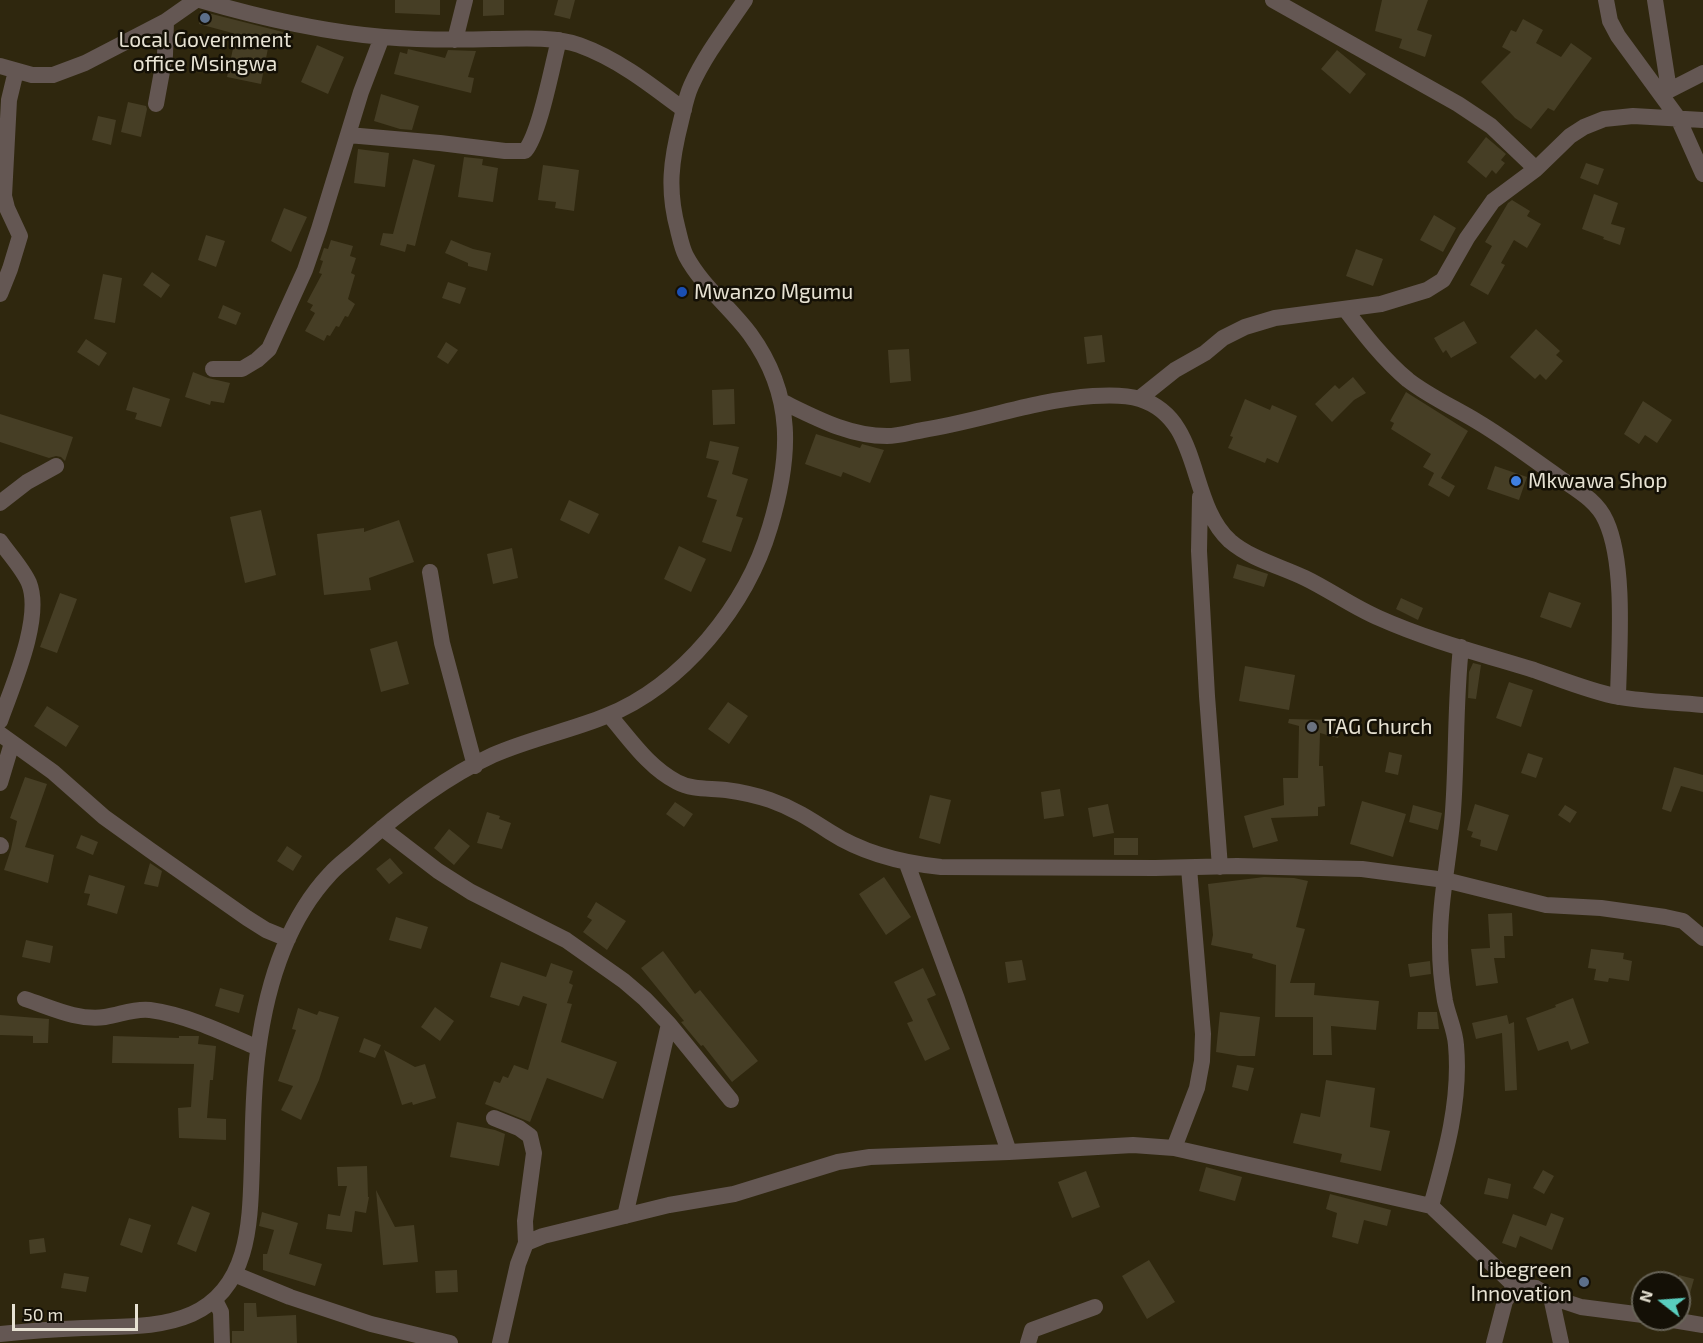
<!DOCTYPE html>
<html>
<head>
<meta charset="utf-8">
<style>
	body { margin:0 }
	#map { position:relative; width:1703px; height:1343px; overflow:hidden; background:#2f270e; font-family:"Exo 2",sans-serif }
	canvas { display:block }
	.north { position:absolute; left:1631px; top:1271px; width:60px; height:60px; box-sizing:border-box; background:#141006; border:2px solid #686458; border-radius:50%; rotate:287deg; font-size:16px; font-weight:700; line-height:24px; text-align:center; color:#e7e2d3 }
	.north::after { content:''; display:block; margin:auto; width:21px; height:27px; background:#59cebf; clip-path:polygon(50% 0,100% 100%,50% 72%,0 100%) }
	.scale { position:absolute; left:12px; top:1304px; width:126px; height:27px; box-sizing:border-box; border:3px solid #e7e2d3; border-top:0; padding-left:8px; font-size:18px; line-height:21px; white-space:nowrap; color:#e7e2d3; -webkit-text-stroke:4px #141006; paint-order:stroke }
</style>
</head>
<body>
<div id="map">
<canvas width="1703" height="1343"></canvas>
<div class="north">N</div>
<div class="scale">50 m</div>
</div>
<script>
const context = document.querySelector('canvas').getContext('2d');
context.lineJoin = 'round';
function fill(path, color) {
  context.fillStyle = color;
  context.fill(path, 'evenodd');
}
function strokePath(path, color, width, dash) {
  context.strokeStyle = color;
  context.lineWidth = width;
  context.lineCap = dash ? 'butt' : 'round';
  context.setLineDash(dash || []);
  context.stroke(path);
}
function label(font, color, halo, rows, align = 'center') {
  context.font = font + ' "Exo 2",sans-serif';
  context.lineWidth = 5;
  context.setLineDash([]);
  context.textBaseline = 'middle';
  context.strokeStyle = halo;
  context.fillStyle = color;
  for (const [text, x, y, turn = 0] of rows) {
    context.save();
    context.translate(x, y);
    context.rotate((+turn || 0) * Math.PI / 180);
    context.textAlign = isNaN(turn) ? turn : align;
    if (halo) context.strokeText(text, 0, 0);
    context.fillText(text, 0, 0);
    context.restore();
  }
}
const building = new Path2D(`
	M395,0H440V15L395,13Z
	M483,0H504V15L483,16Z
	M558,0H575L570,19L554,15Z
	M1382,0H1428L1417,30L1432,35L1425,57L1399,48L1402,39L1375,31Z
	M200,11L283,32L279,46L269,43L261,84L227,77L236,34L199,24Z
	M1523,19L1543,30L1536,43L1561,57L1571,43L1592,58L1554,111L1548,108L1531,129L1515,118L1481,82L1511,52L1502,47L1511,30L1516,32Z
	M317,45L344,57L328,94L301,82Z
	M408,49L445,58L448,50L476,51L468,77L474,78L471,93L394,74L400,52L407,54Z
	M1337,50L1366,74L1350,94L1321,69Z
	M381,94L419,106L412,130L400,129L374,121Z
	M128,102L146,106L147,109L141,137L121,132Z
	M98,116L116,120L111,145L92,140Z
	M1486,137L1506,154L1501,160L1505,163L1496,174L1492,170L1486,178L1467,162Z
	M358,149L389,153L385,187L354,183Z
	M464,157L483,159L482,165L498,168L493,202L458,197Z
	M413,159L435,165L415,246L407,244L405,252L380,245L383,233L393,234Z
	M1586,163L1604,169L1598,185L1580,178Z
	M543,165L579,170L574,211L555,208L556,202L538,200Z
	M1594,194L1618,203L1611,224L1625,228L1620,245L1603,239L1604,237L1582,229Z
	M1512,200L1530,211L1527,216L1541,224L1527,248L1514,240L1501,263L1505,265L1488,295L1470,285L1492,246L1485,242L1508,203Z
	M284,208L307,217L291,252L271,241Z
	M1434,215L1456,228L1443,252L1420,240Z
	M206,235L225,241L216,267L198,260Z
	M331,240L353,246L350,256L356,258L351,273L355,275L348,299L355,304L348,317L345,316L339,327L336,326L330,336L327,335L324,341L305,331L315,313L310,310L313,305L307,302L322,274L319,273L323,261L320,260L324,248L328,249Z
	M451,240L473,249L491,253L487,271L468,266V263L445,253Z
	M1356,249L1383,259L1373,286L1346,276Z
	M152,272L170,285L161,298L143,285Z
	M103,274L122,278L115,323L94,319Z
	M448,282L466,288L460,304L442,298Z
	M223,305L241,313L236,325L218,318Z
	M1464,321L1477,343L1451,358L1446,350L1443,353L1434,338Z
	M1536,329L1560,351L1556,355L1563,361L1546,380L1540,374L1535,379L1510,357Z
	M1102,335L1105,362L1087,364L1084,337Z
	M86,339L107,353L99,366L77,352Z
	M446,342L458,350L448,364L437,357Z
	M909,349L911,381L890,383L888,350Z
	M193,372L208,378L230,383L224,403L211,401L210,405L185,397Z
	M1353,377L1366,393L1354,400L1332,422L1315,404L1335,385L1339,389Z
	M133,387L170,399L161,427L135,419L137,413L126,410Z
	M734,389L735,424L713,425L712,390Z
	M1406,392L1468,431L1441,478L1455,486L1449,497L1428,485L1434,473L1423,467L1431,454L1391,429L1394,423L1390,421Z
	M1245,399L1270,410L1272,405L1297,416L1278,463L1267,458L1265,463L1228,448L1233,437L1230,436Z
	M1643,401L1672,420L1657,443L1645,435L1639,444L1624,434Z
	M0,414L73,437L65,461L61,457L56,456L49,458L0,442Z
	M816,434L860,448L862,444L884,450L870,483L843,472L841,477L805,464Z
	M710,441L739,447L732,474L748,479L736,516L743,518L731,552L702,542L717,500L707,497L719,461L706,458Z
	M1495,466L1527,477L1519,500L1487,489Z
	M569,500L599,514L589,534L560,520Z
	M261,510L276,575L245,583L230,517Z
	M399,520L414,562L369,578L371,590L324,595L317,534L364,528V532Z
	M679,546L706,559L691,592L664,579Z
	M512,548L518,578L493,584L487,554Z
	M1237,564L1268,574L1264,587L1233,578Z
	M1549,592L1581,603L1571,628L1540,617Z
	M60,593L77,599L57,653L40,647Z
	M1401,598L1423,608L1418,620L1396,609Z
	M397,641L409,684L381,692L370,649Z
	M1473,663L1481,665L1476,699L1468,698L1469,672Z
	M1245,666L1295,675L1289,710L1239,701Z
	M1509,682L1533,690L1521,727L1496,718Z
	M728,702L748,716L729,744L708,729Z
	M47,706L79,726L66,747L34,726Z
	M1289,719L1331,720L1342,724L1338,738L1320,733L1319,766H1323L1325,806L1318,807V816L1271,818L1278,841L1253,848L1244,816L1284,805L1283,778H1298L1299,726L1288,723Z
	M1389,752L1402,755L1398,775L1385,772Z
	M1528,753L1543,758L1536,778L1521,773Z
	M1674,767L1703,775V792L1681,786L1671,812L1662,809Z
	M25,777L47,784L25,847L54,855L48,883L4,870L11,849L17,821L10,818Z
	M1060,789L1064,816L1044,819L1041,792Z
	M930,795L951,800L940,844L919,838Z
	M1362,801L1406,814L1393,857L1350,844Z
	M675,802L693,814L684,827L666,814Z
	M1108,804L1114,833L1093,837L1088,808Z
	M1475,804L1509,815L1497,851L1480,846L1481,840L1471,837L1473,832L1467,830Z
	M1413,805L1442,813L1438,830L1409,822Z
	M1565,805L1577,812L1570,823L1558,815Z
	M487,812L500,816L499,819L511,823L502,849L477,843Z
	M449,829L470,846L454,865L434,848Z
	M81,835L98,842L93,855L76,848Z
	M1114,838H1138V855H1114Z
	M287,846L302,856L293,871L277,861Z
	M390,858L403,873L389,884L376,869Z
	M150,863L162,871L158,887L144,884Z
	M89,875L125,886L117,914L87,905L90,894L84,893Z
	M884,877L911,917L886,935L859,894Z
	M1264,877L1294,878L1308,881L1296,927L1305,929L1290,983H1315L1314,995L1379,1001L1376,1030L1331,1026L1332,1055H1313V1017H1275L1276,965L1252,958L1253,954L1211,945L1213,935L1208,884Z
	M596,902L626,921L607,950L583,932L592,920L587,917Z
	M1512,913L1513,936H1504L1505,958H1494L1498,983L1476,986L1471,949L1490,948L1488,914Z
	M396,917L428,927L421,949L389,940Z
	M26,940L53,946L50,963L22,957Z
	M1591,949L1624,953L1623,959L1632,961L1629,981L1609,978L1608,982L1594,980L1596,969L1588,968Z
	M663,951L695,994L700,990L758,1061L732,1082L703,1045L701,1046L681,1022L684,1021L641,968Z
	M1022,960L1026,980L1008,983L1005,962Z
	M1430,961L1431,974L1410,977L1408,964Z
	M501,962L546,977L551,963L573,971L569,983L573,985L567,1003L572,1004L561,1042L617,1062L603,1099L547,1078L530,1122L485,1104L494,1081L500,1083L503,1076L508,1078L514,1065L528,1070L547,1004L523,996L519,1006L490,997Z
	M923,968L936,995L927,999L950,1049L925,1061L907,1023L913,1021L894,982Z
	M220,988L244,995L239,1013L215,1006Z
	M1573,998L1589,1043L1571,1050L1568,1041L1538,1051L1526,1018L1556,1007L1555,1005Z
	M435,1007L454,1021L440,1041L421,1027Z
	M298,1008L317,1015L319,1011L339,1017L319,1080L301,1120L281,1110L293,1086L278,1081L296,1030L292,1029Z
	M1220,1012L1260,1017L1255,1056H1239L1216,1052Z
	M1418,1012H1437L1439,1029H1417Z
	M0,1015L49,1019L48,1043H33V1036L0,1035Z
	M1507,1015L1509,1024L1514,1022L1517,1090L1505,1091L1502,1033L1476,1039L1472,1023Z
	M113,1036L179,1038V1036H199L198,1044L216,1046L213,1080H210L207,1118L226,1119V1140L179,1138L178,1108L191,1107L194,1064L112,1063Z
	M364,1038L381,1045L375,1058L359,1052Z
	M384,1050L415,1067L425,1064L436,1098L413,1105L412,1102L402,1105Z
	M1237,1065L1254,1068L1248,1091L1232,1087Z
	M1326,1080L1375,1088L1370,1127L1390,1131L1381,1171L1340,1162L1342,1154L1293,1143L1301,1113L1320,1117Z
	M457,1122L495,1130L505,1134L499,1166L450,1157Z
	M367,1166L368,1197H369L366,1213L355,1211L352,1232L326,1229L328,1214L340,1216L347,1186H338L337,1167Z
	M1206,1167L1242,1177L1235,1201L1199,1191Z
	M1543,1170L1554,1176L1544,1194L1533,1188Z
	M1086,1171L1100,1207L1072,1218L1058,1182Z
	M1488,1178L1511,1184L1508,1199L1484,1194Z
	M376,1190L395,1227L414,1225L418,1262L383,1265Z
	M1330,1194L1391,1210L1387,1226L1364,1220L1358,1244L1332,1237L1337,1213L1326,1209Z
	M192,1206L210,1213L196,1252L177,1244Z
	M262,1212L298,1223L289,1254L322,1264L315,1286L263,1270V1254H267L274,1230L259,1226Z
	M1551,1213L1564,1218L1552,1250L1520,1236L1516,1248L1502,1243L1513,1214L1546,1226Z
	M129,1218L151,1225L142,1253L120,1245Z
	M44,1238L46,1252L30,1254L29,1240Z
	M1149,1260L1175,1302L1147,1319L1122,1276Z
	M457,1270L458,1292L436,1293L435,1271Z
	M64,1273L89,1277L86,1292L61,1288Z
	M1679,1275L1694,1279L1685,1311L1679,1310Z
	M244,1303H256L257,1317L296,1315L297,1343H232V1331H244Z`);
const minor = new Path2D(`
	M200,0C258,17 323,32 384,37C420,40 457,40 493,39C521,39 552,36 579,45C618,59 651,85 684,110
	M1273,0L1458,104L1491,126L1536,169
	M1606,0L1610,21L1618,36L1678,118L1703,174
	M1655,0L1669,90
	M455,40L465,0
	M0,66L32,75H53L85,63L166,21L196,0
	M1662,94L1703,73
	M156,104L165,55L166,21
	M348,135L440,143L505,151H525C540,133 552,66 559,40
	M0,294L10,269L20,236L7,208L4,196L9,100L16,71
	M1345,309C1364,334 1384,360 1408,380C1430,397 1455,408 1478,422C1505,438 1531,458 1557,476C1575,489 1597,500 1606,521C1626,565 1619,649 1618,697
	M213,369H242L257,360L269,349L305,270L319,229L361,92L382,37
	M1140,398L1175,370L1205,353L1223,338L1245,327L1275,318L1381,304L1427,290L1443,280L1467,238L1493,201L1536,169L1570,136L1584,127L1604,119L1633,116L1703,120
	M783,402C816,418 849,436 887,436C899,436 911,432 923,430C980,421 1035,400 1093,396C1108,395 1127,395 1140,399C1203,419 1187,502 1230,541C1251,559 1280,566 1305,578C1330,590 1353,607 1379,618C1428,640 1482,654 1534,670C1560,679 1592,692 1619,697C1647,702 1675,702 1703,705
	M1200,497L1199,551L1207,696L1220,867
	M0,503L27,482L56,466
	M0,541C9,554 23,569 29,583C43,618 12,687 0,721
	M430,572L442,643L475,766
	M609,715C630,739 648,767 677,782C692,790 709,788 726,790C741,792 755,795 770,800C793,808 810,819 830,832C864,854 902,863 941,867L1155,868L1237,866L1362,869L1445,880L1546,905L1601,908L1665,917L1683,921L1703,938
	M0,734L53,772L104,817L150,850L247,918L266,930L288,939
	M0,783L12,743
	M382,828L438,871L471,892L566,940L624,981L645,999L669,1024L731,1100
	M0,845L1,846
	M907,864L957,999L1009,1152
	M25,999C50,1007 77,1021 105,1017C120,1015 134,1008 150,1010C187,1015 224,1033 258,1048
	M494,1118L519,1128L530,1136L534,1153L525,1221L526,1243
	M1174,1148L1197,1088L1202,1061L1203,1034L1189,868
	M1431,1206C1446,1153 1461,1100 1456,1045C1455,1030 1448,1016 1445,1001C1442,984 1440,964 1440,947C1439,901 1450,856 1453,811C1457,756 1455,702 1461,647
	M625,1216L669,1024
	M234,1274L290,1297L371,1324L450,1343
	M1551,1297L1561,1343
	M215,1300L221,1312L222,1343
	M1667,1319L1703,1325
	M0,1334C28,1331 55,1329 83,1328C119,1326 158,1329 192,1314C252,1287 250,1217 252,1161C253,1124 253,1087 258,1051C266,989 286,921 330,874C338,865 348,858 357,850C398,813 443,778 493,755C529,739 569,731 606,716C683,685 747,605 770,527C791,457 795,396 750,334C730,307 702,286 686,256C682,248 680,238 678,230C667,190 671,160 681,121C684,109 686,97 691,86C705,55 726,28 745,0
	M500,1343L518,1264L526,1243L543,1236L669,1205L734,1194L838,1162L870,1157L1009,1152L1133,1145L1174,1148L1431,1206L1515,1286L1536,1288L1551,1297L1581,1307L1643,1315
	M1028,1343L1032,1330L1095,1307
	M1494,1343L1505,1301L1515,1286`);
const markers = [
	[205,18,6,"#5c6f8a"],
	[682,292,6,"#1a4fb4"],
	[1516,481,6,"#3f7fe0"],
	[1312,727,6,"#6b7280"],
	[1584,1282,6,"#5c6f8a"]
];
const poiNames = [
	["Local Government",205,40,"center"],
	["office Msingwa",205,64,"center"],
	["Mwanzo Mgumu",694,292],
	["Mkwawa Shop",1528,481],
	["TAG Church",1324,727],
	["Libegreen",1572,1270,"right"],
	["Innovation",1572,1294,"right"]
];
fill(building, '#463e25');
strokePath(minor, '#645753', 16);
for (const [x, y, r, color] of markers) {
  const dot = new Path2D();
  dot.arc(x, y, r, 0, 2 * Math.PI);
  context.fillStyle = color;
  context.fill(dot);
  strokePath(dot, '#141006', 2);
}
label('21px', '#e7e2d3', '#141006', poiNames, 'left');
</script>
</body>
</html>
